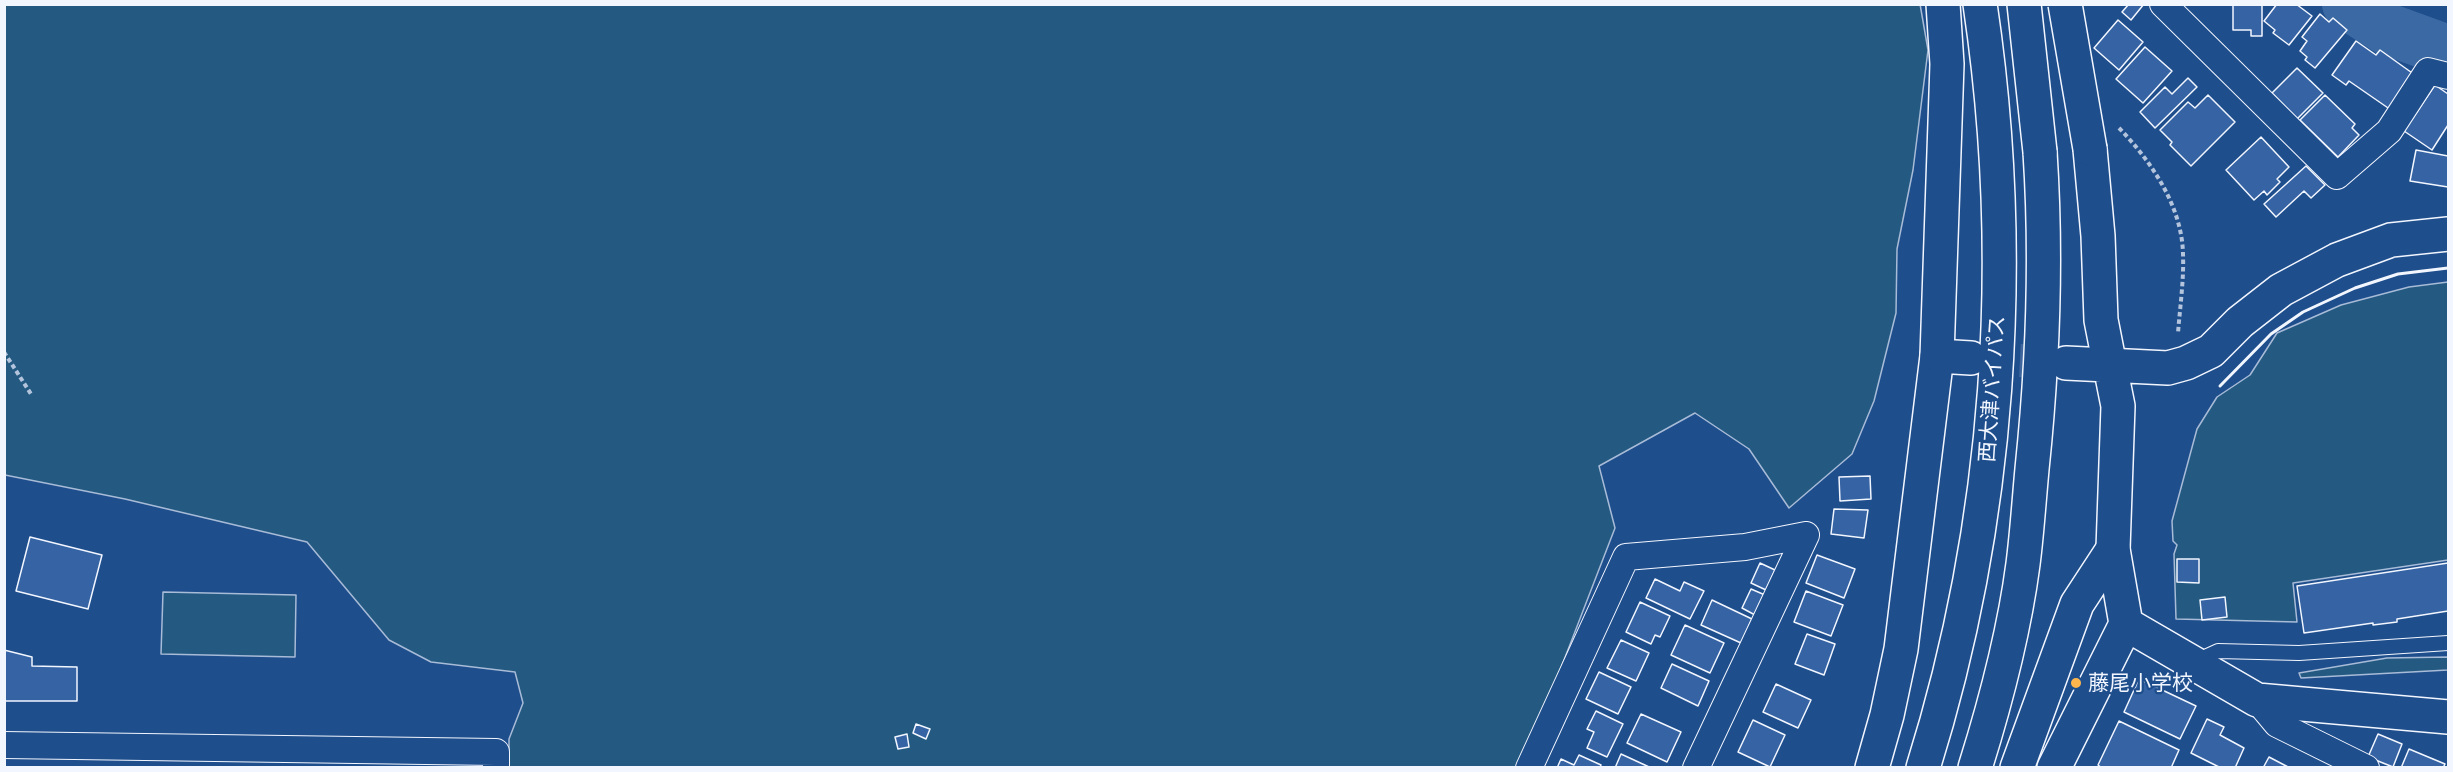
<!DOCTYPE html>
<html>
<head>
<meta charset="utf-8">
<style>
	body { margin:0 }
	#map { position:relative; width:2453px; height:772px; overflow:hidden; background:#1f4e8c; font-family:Barlow,sans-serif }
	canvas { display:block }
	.frame { position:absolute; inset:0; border:6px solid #f2f6ff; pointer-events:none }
</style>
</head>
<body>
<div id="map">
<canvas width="2453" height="772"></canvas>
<div class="frame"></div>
</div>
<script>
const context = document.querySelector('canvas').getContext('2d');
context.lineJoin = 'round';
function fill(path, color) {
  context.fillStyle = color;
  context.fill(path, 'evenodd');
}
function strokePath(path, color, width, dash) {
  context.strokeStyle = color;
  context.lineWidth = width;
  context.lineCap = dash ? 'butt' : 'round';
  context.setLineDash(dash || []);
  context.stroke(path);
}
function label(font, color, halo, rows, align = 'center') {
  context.font = font + ' Barlow,"Noto Sans JP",sans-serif';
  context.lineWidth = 4.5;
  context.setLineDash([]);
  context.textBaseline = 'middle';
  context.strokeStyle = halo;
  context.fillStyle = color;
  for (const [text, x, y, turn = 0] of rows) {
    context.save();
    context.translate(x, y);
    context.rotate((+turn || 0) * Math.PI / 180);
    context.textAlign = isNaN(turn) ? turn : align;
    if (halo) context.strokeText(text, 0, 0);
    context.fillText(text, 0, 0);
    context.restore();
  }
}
const green = new Path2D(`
	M1920,4L1928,50L1913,170L1897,249L1896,313L1874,401L1852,454L1789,508L1749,449L1695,413L1599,466L1615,528L1537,730L1519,767L509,768V739L523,703L515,672L431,662L389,640L307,542L125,499L5,475L4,5Z
	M2448,282V560L2293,583L2297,622L2176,619L2174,554L2177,545L2173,541L2172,521L2197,429L2217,397L2250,375L2277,333L2341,305L2409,287Z
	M163,592L296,595L295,657L161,654Z
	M2448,657V670L2301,678L2299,673L2387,658Z`);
const river = new Path2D(`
	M2348,4L2387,29L2448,51`);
const building = new Path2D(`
	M2129,4H2144L2131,20L2122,12Z
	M2233,4H2262V36H2251V30H2233Z
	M2277,4H2296L2312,16L2289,45L2273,33L2275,30L2264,21Z
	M2320,14L2329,22L2333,18L2347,30L2315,68L2305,60L2307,57L2300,51L2307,41L2302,37Z
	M2118,20L2143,42L2119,70L2094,48Z
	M2356,41L2376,55L2380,50L2415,75L2391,110L2349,81L2346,85L2332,75Z
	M2145,47L2172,71L2143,103L2116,79Z
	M2297,68L2323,93L2297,119L2272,93Z
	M2188,78L2197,87L2155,128L2140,112L2165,87L2172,94Z
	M2435,85L2448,94V125L2432,150L2404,131Z
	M2208,95L2235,122L2191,166L2170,145L2172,142L2160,130L2188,102L2195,108Z
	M2325,95L2355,124L2352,128L2359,135L2338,157L2300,120Z
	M2261,137L2289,167L2277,179L2280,182L2267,195L2264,191L2254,200L2226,170Z
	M2416,150L2448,156V187L2410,181Z
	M2306,166L2325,185L2311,198L2304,191L2276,217L2264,204Z
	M1870,476L1871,499L1840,501L1839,477Z
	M1834,509L1868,510L1864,538L1831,534Z
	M30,537L102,555L88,609L16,591Z
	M1817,555L1855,569L1844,598L1806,583Z
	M2177,559H2199V583L2177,582Z
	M1760,563L1775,570L1766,590L1751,583Z
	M2448,563V611L2397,619V622L2373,625V623L2304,633L2297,586Z
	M1655,579L1680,591L1684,582L1704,591L1690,619L1646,598Z
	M1751,589L1765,595L1755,615L1742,608Z
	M1806,591L1843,605L1831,636L1794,622Z
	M2225,597L2227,617L2202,620L2200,600Z
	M1712,600L1752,619L1741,643L1701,625Z
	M1640,602L1670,616L1660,637L1655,635L1651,644L1626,632Z
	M1685,625L1724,643L1710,673L1671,655Z
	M1807,634L1835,644L1824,675L1795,664Z
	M1621,640L1649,653L1636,681L1607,668Z
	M4,650L32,657V666L77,667V701H4Z
	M1672,664L1709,681L1698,706L1661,688Z
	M1599,672L1631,687L1618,714L1586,699Z
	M2139,679L2196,706L2180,739L2124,712Z
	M1776,684L1811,700L1798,728L1763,712Z
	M1596,711L1623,724L1607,757L1587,748L1594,732L1587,729Z
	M1641,714L1681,732L1667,762L1627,743Z
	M2207,719L2224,727L2220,735L2244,748L2235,768H2221L2191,753Z
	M1753,720L1785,735L1770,767L1738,752Z
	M2119,721L2179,750L2171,768H2102L2098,765Z
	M916,724L930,729L926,739L913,733Z
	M907,734L909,747L898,749L895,737Z
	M2378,734L2402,744L2393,767L2368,757Z
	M2409,749L2445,764L2443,768H2401Z
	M1621,754L1647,766L1651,768H1615Z
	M1579,755L1601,765L1600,768H1557L1561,759L1574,765Z
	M2269,757L2290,768H2263Z`);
const tertiaryTunnel = new Path2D(`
	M1971,358L2066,363`);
const path = new Path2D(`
	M2119,128C2151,161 2182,206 2183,254C2184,280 2180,307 2178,333
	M4,352L31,394`);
const service = new Path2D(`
	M2194,662L2218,651L2299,653L2448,643`);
const minor = new Path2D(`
	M2163,4L2337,176L2389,131L2428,71L2448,76
	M2257,700L2277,724L2366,768
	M4,745L496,752V768
	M1529,768L1626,557L1745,547L1806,535
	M1696,768L1806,535`);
const tertiary = new Path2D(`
	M2066,363L2168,368L2186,363L2211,351L2240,322L2281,290L2337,260L2391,240L2448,234
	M2126,624L2257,700L2448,717
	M1872,768L1887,715L1901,649L1937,356L1971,358
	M2054,768L2126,624L2113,549L2118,406L2110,366`);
const trunk = new Path2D(`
	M2090,149L2098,236L2101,320L2110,366
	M1937,356L1947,64L1943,4
	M1923,768C2000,522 2018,259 1980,4
	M1975,768C1996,701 2014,633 2023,564C2027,533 2029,501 2032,469C2043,364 2047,258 2040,152
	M2017,768L2077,604L2113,549`);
const trunkBridge = new Path2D(`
	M2024,4L2040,152
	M2065,4L2090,149`);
const wall = new Path2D(`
	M2220,386L2271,334L2303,312L2355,288L2398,274L2448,268`);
const markers = [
	[2076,683,6,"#ffb74d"]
];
const streetNames = [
	["西大津バイパス",1992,389,-86]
];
const poiNames = [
	["藤尾小学校",2088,683]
];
fill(green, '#245a82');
strokePath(green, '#a8bbd7', 1.5);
strokePath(river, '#3b69a3', 52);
fill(building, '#3563a3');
strokePath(building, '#f2f6ff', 1.5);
strokePath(tertiaryTunnel, '#3f679d', 33, [33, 16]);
strokePath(service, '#f2f6ff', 16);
strokePath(minor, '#f2f6ff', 28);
strokePath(tertiary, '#f2f6ff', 36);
strokePath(trunk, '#f2f6ff', 36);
strokePath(path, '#b3c4dc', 4, [4.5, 3]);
strokePath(service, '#1f4e8c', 14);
strokePath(minor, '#1f4e8c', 26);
strokePath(tertiary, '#1f4e8c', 33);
strokePath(trunk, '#1f4e8c', 33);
strokePath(trunkBridge, '#f2f6ff', 36, []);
strokePath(trunkBridge, '#1f4e8c', 33);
strokePath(wall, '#f2f6ff', 3);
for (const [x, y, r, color] of markers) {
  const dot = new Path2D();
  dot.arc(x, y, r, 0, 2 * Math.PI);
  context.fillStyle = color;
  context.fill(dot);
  strokePath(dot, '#1f4e8c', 2);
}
label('21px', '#f2f6ff', '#1f4e8c', streetNames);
label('21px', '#f2f6ff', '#1f4e8c', poiNames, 'left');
</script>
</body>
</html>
